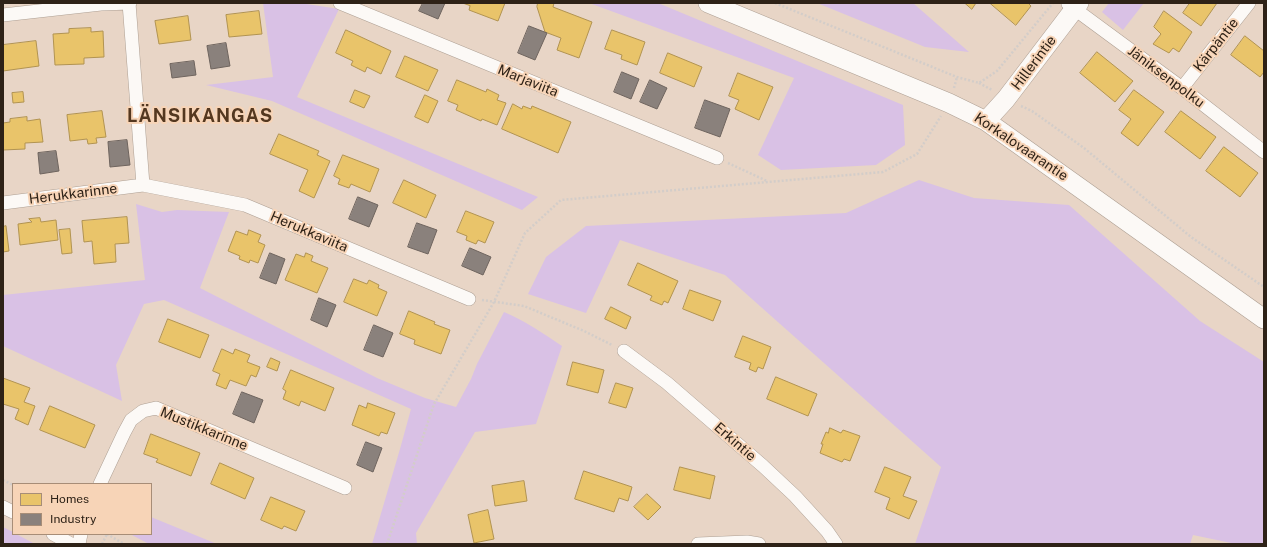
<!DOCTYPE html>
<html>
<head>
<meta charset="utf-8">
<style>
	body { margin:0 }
	#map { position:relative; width:1267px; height:547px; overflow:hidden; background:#e8d5c6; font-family:"Public Sans",sans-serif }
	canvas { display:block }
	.frame { position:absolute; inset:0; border:4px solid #2e2217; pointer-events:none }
	.legend { position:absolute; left:12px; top:483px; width:140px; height:52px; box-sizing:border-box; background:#f7d4b7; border:1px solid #a78d77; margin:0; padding:5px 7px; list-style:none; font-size:12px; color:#2e2217 }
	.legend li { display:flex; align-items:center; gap:8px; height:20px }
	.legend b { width:20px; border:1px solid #a78d77 }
</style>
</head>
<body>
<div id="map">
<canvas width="1267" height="547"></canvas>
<div class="frame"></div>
<ul class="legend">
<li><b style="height:11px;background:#e9c46a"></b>Homes</li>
<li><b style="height:11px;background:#8a817c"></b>Industry</li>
</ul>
</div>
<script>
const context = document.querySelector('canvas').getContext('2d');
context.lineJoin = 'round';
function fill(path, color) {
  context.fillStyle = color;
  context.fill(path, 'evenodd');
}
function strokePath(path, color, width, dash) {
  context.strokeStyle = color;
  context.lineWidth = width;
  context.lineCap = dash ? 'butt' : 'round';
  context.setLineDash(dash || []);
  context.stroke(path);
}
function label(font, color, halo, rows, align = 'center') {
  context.font = font + ' "Public Sans",sans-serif';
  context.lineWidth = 4;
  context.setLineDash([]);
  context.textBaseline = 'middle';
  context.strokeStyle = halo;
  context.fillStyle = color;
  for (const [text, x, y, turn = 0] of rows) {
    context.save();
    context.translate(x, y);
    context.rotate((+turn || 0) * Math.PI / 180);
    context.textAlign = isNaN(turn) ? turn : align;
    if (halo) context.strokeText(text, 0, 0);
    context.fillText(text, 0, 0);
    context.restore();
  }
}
const green = new Path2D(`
	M263,3H300L339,9L297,97L538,197L522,210L272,101L206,85L273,77Z
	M589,3H658L903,105L905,145L876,165L781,170L758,155L794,78Z
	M817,3H913L969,52L925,47Z
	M1109,3H1144L1123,30L1102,12Z
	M919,180L974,198L1069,205L1200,321L1264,362V544H1236L1193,535L1190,544H915L941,467L725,275L620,240L586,313L528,294L546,257L586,226L846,213Z
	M136,204L162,212L177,210L229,212L200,288L377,378L425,398L456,407L471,379L477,364L504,312C525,321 543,333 562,346L536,424L475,432L416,533L417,544H372L400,449L411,409L164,300L144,304L116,365L122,401L3,346V295L145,280Z
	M151,517L217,544H149L130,534H151Z
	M3,527L13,532V534H16L35,544H3Z`);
const homes = new Path2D(`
	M463,3H505L498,21L469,10L470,6Z
	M538,3H554L553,7L592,22L579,58L557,50L561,38L545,32L537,7Z
	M965,3H976L972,9Z
	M990,3H1028L1031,6L1016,25Z
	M1190,3H1217L1201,26L1183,13Z
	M259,11L262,34L229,37L226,15Z
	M1164,11L1192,32L1179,52L1173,48L1169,53L1153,44L1161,34L1154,27Z
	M188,16L191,40L159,44L155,21Z
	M91,28V32L103,31L104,57L84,58V64L55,65L53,34L69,33V29Z
	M346,30L391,51L381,74L367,67L365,72L351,65L353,61L336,53Z
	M612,30L645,42L637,65L621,59L622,55L605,49Z
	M1245,36L1264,51V72L1260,77L1231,55Z
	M36,41L39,66L3,71V45Z
	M1097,52L1133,81L1115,102L1080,73Z
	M668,53L702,67L694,87L660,73Z
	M405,56L438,70L428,91L396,77Z
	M738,73L773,87L759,120L735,109L739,100L729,96Z
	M457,80L486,92L487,89L499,95L497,100L506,103L497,125L482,119L481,121L456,110L458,105L448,101Z
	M355,90L370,96L364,108L350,102Z
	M1134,90L1164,112L1138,146L1121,133L1131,119L1119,110Z
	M23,92L24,102L13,103L12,93Z
	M425,95L438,101L428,123L415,117Z
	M513,104L522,109L523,106L531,109L532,106L571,122L558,153L502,129Z
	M102,111L106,137L96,138L97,143L88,144L87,139L70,141L67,115Z
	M1181,111L1216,137L1200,159L1165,132Z
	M27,117V121L40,119L43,142L25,143V149L3,150V123L10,122V119Z
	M279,134L319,151L317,155L330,161L314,198L299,191L308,170L270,154Z
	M1224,147L1258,173L1240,197L1206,171Z
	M343,155L379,169L370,192L351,184L349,188L338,184L340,179L334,176Z
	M404,180L436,195L426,218L393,203Z
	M466,211L494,222L485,243L478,240L476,244L466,240L467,236L457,232Z
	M127,217L129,243L115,244L116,262L94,264L92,241L84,242L82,221Z
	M40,218L41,222L56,220L58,240L20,245L18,224L32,222L29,219Z
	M6,226L9,251L3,252V227Z
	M70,229L72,253L62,254L59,230Z
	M249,230L261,235L258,242L265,245L258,263L250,260L249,263L239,259L240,256L228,251L236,231L247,235Z
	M306,253L313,256L311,261L328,268L317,293L285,280L296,254L304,257Z
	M638,263L678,281L668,303L664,301L662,305L650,300L652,296L628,285Z
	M354,279L367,284L369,280L379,285L378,288L387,292L377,316L344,302Z
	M690,290L721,301L713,321L683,309Z
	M611,307L631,317L626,329L605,319Z
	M409,311L435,322L434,324L450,330L441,354L414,344L415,340L400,334Z
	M168,319L209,335L200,358L159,342Z
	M743,336L771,347L763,369L758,367L756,372L749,369L751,363L735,357Z
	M222,349L233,354L235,349L250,355L247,362L260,367L256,377L251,375L246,386L230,380L226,389L216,385L220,374L213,371Z
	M271,358L280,362L277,371L267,367Z
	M573,362L604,370L598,393L567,385Z
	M291,370L334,388L325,411L301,401L299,406L283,399L286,391L283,389Z
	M776,377L817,394L808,416L767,399Z
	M3,378L30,388L24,402L35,406L28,425L15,419L19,409L3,404Z
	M616,383L633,388L626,408L609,403Z
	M368,403L395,413L387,434L381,432L379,436L352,425L359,405L366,408Z
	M50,406L95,425L85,448L40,430Z
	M830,428L841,433L843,430L860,436L850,461L844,459L842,462L820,453L823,444H821L826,432L828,433Z
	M151,434L200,453L191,476L156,462L158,459L144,454Z
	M220,463L254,478L245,499L211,484Z
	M680,467L715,476L710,499L674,490Z
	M885,467L911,477L903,496L917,501L909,519L886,509L890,498L875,492Z
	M584,471L632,487L628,501L619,498L614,512L575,499Z
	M524,481L527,501L495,506L492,486Z
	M647,494L661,507L648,520L634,507Z
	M271,497L305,511L296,531L284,526L282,529L261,520Z
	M488,510L494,539L474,543L468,515Z`);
const industry = new Path2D(`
	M423,3H445L438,19L419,11Z
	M529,26L547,33L535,60L518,53Z
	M226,43L230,66L211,69L207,46Z
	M194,61L196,75L172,78L170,64Z
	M622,72L639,79L631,99L614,92Z
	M650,80L667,88L657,109L640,102Z
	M705,100L730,109L720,137L695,128Z
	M127,140L130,165L110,167L108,142Z
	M56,151L59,171L40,174L38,153Z
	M358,197L378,205L369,227L349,219Z
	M417,223L437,230L428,254L408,247Z
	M470,248L491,257L483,275L462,266Z
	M270,253L285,259L276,284L260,278Z
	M319,298L336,305L327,327L311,320Z
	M374,325L393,333L383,357L364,350Z
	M242,392L263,400L254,423L233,414Z
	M366,442L382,448L373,472L357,465Z`);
const path = new Path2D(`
	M775,3L957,77L979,83L997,71L1053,3
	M979,83L992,90
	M954,88L957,77
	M1021,106L1032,111L1084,148L1191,237L1264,287
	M728,163L767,181
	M482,300L524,306L584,331L612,345
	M3,480L13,485
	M107,534L124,544
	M102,544L107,534
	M387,544L434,404L494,302L525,233L561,200L883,172L917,154L941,116`);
const street = new Path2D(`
	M129,3L143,185
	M340,3L717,158
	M1068,4L1182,88L1264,152
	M3,15L101,4L130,3
	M1182,88L1249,3
	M3,203L143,185L245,205L469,299
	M624,351L667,383L763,466L795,496L827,531L836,544
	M100,484L124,433L131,420L143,411L156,408L345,488
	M3,507L13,512
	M53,534L71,544
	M79,544L81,534
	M698,544L747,542L759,544`);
const secondary = new Path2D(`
	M708,3L949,103L986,121L1264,319
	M986,121L1006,99L1079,3`);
const streetNames = [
	["Kärpäntie",1216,45,-52],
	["Hillerintie",1034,63,-53],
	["Jäniksenpolku",1166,77,37],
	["Marjaviita",528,81,22],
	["Korkalovaarantie",1021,147,34],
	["Herukkarinne",73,194,-7],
	["Herukkaviita",309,232,23],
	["Mustikkarinne",204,429,22],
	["Erkintie",735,442,41]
];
const districtNames = [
	["LÄNSIKANGAS",200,116]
];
fill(green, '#d9c1e5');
fill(homes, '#e9c46a');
strokePath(homes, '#b19351', 1);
fill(industry, '#8a817c');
strokePath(industry, '#6e645e', 1);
strokePath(street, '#ad9f93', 14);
strokePath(secondary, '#ad9f93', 20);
strokePath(path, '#d3cdc9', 2.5, [2, 2]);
strokePath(street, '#fcf9f6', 13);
strokePath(secondary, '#fcf9f6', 19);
label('14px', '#2e2217', '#f7d4b7', streetNames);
context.letterSpacing = '1px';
label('bold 18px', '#543820', '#f7d4b7', districtNames);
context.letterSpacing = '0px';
</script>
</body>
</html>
